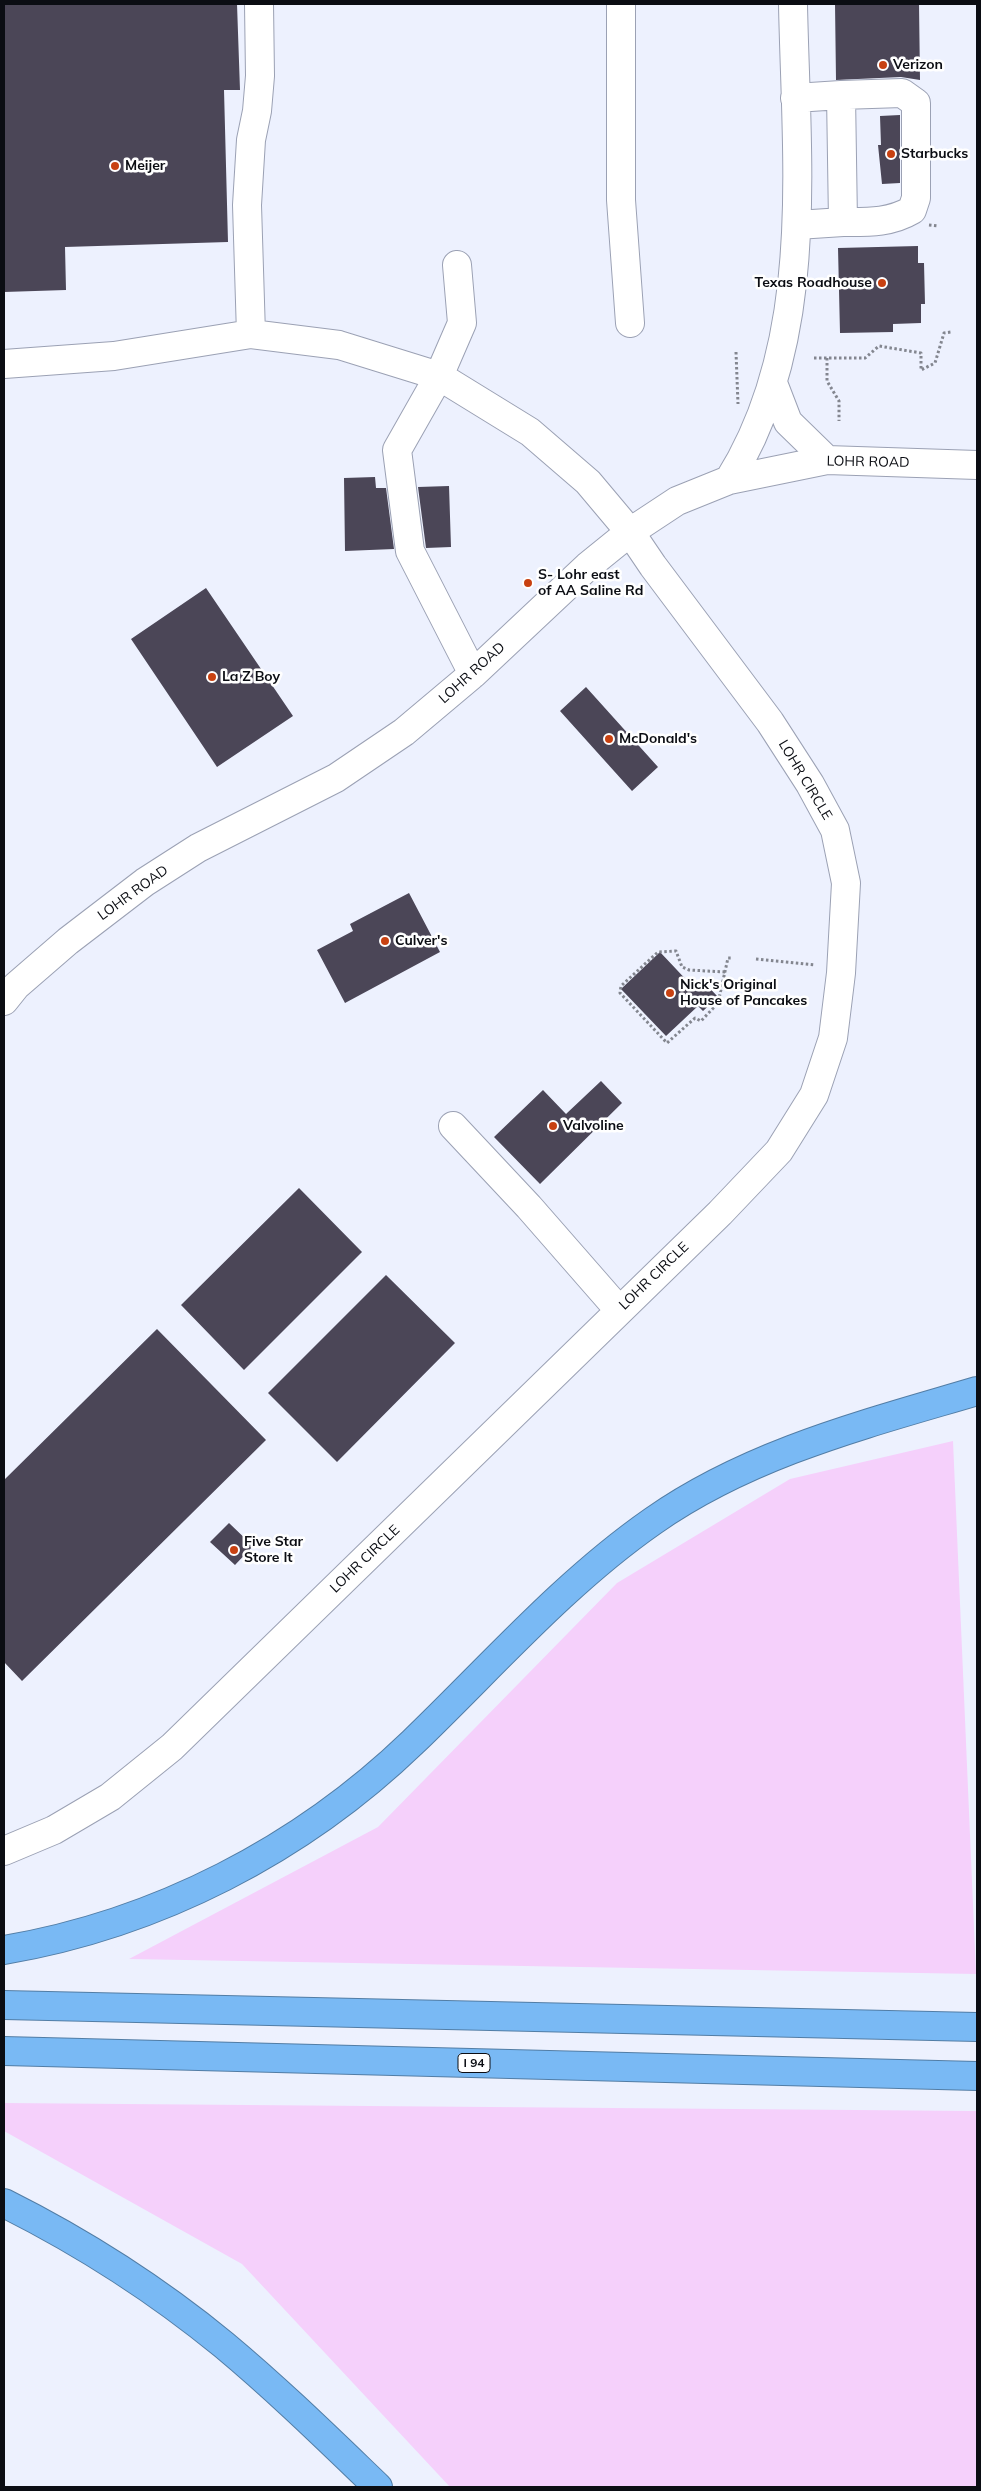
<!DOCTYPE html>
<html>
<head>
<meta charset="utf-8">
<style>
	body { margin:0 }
	#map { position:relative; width:981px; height:2491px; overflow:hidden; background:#edf1fe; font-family:Mulish,sans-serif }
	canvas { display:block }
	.frame { position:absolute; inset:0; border:5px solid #0b0d13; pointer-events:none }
</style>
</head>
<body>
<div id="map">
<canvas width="981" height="2491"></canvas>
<div class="frame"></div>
</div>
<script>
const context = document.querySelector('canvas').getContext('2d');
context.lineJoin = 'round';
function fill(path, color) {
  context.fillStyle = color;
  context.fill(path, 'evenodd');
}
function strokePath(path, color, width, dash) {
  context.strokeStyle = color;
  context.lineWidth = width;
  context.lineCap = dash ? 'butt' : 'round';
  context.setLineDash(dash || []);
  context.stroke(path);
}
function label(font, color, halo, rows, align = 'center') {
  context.font = font + ' Mulish,sans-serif';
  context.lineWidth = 5;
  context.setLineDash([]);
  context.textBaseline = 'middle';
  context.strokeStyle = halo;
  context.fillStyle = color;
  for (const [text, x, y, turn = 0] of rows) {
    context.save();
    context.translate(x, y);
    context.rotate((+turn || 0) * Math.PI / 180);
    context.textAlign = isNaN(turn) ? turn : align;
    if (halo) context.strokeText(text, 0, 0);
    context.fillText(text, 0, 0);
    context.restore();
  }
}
const green = new Path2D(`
	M953,1441L976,1974L129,1959L378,1827L617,1583L790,1479Z
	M4,2103L977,2111V2487H450L242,2264L4,2131Z`);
const building = new Path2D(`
	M4,4H237L240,90H224L228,242L65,247L66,290L4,292Z
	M835,4H919L920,80L901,77L836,80Z
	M900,115V183L882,184L878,145H881L880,116Z
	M918,246V263H924L925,304H921V323L893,324V332L840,333L838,248Z
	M375,477L376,488H386L394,549L345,551L344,478Z
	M449,486L451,547L426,548L418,487Z
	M206,588L293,716L217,767L131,639Z
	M586,687L658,767L632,791L560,711Z
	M409,893L440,952L345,1003L317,950L353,931L350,924Z
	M660,952L693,987L701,979L718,997L703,1011L698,1006L666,1036L621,989Z
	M601,1081L622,1103L540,1184L494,1137L543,1090L566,1114Z
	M299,1188L362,1252L244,1370L181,1305Z
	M386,1275L455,1343L337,1462L268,1393Z
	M157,1329L266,1440L22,1681L4,1662V1480Z
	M229,1523L253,1546L235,1565L210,1542Z`);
const path = new Path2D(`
	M929,225L938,226
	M736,352L738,404
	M814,358H865L879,346L921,353V370L935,363L944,333L951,332
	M827,358V381L839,401V421
	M756,959L815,965
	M725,972L689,970L682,967L676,951L658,952L621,986L620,993L667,1043L695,1018L701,1021L718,1003L728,958H733`);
const minor = new Path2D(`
	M621,4V200L630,323
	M841,95L902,93L916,103V198L912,210C890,223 868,222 843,222
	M795,98L841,95L843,222L797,225
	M457,265L462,323L439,376L397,450L410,551L473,674
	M4,364L114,356L251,334
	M773,383L788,422L827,460
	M729,480C817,340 796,162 793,4
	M4,1001L16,986L68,941L145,882L198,848L336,778L404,732L473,674L588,566L630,532L677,501L729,480L827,460L977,465
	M453,1126L529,1207L619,1310
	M4,1851L54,1830L110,1797L172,1747L720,1213L779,1151L814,1095L833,1038L841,973L846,883L835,830L810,784L770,722L653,566L630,532L588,482L530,432L439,376L339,345L251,334L247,205L251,140L257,111L260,76L259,4`);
const highway = new Path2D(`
	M4,1950C157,1924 301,1850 413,1742C491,1667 564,1583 653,1521C750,1453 866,1424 977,1391
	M4,2005L977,2027
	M4,2051L977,2076
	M4,2203C82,2242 157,2290 224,2345C278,2390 328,2439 378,2487`);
const markers = [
	[883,65,5,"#c84111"],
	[891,154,5,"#c84111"],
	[115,166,5,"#c84111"],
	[882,283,5,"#c84111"],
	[528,583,5,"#c84111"],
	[212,677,5,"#c84111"],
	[609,739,5,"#c84111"],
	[385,941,5,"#c84111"],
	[670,993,5,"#c84111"],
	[553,1126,5,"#c84111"],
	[234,1550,5,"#c84111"]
];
const shields = [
	[474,2063,32]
];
const shieldNames = [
	["I 94",474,2063]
];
const poiNames = [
	["Verizon",893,65],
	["Starbucks",901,154],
	["Meijer",125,166],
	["Texas Roadhouse",872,283,"right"],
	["S- Lohr east",538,575],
	["of AA Saline Rd",538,591],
	["La Z Boy",222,677],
	["McDonald's",619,739],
	["Culver's",395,941],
	["Nick's Original",680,985],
	["House of Pancakes",680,1001],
	["Valvoline",563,1126],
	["Five Star",244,1542],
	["Store It",244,1558]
];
const streetNames = [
	["LOHR ROAD",868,462,1],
	["LOHR ROAD",472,673,-42],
	["LOHR CIRCLE",805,780,59],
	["LOHR ROAD",133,893,-36],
	["LOHR CIRCLE",654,1276,-44],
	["LOHR CIRCLE",365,1559,-44]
];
fill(green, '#f5d0fb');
fill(building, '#4b4657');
strokePath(minor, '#9ba1b4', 30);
strokePath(highway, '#527da5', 30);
strokePath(path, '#83868f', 3, [2.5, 2.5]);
strokePath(minor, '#fff', 28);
strokePath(highway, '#79b9f4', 28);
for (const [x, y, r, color] of markers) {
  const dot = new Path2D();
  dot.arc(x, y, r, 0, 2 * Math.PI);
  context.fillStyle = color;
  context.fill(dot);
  strokePath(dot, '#fff', 2);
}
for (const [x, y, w] of shields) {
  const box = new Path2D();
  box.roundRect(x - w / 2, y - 9.5, w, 19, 4);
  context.fillStyle = '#fff';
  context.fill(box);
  strokePath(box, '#0b0d13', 1);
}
label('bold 12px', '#0b0d13', null, shieldNames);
label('bold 14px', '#0b0d13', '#fff', poiNames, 'left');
label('14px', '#0b0d13', '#fff', streetNames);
</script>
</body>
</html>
